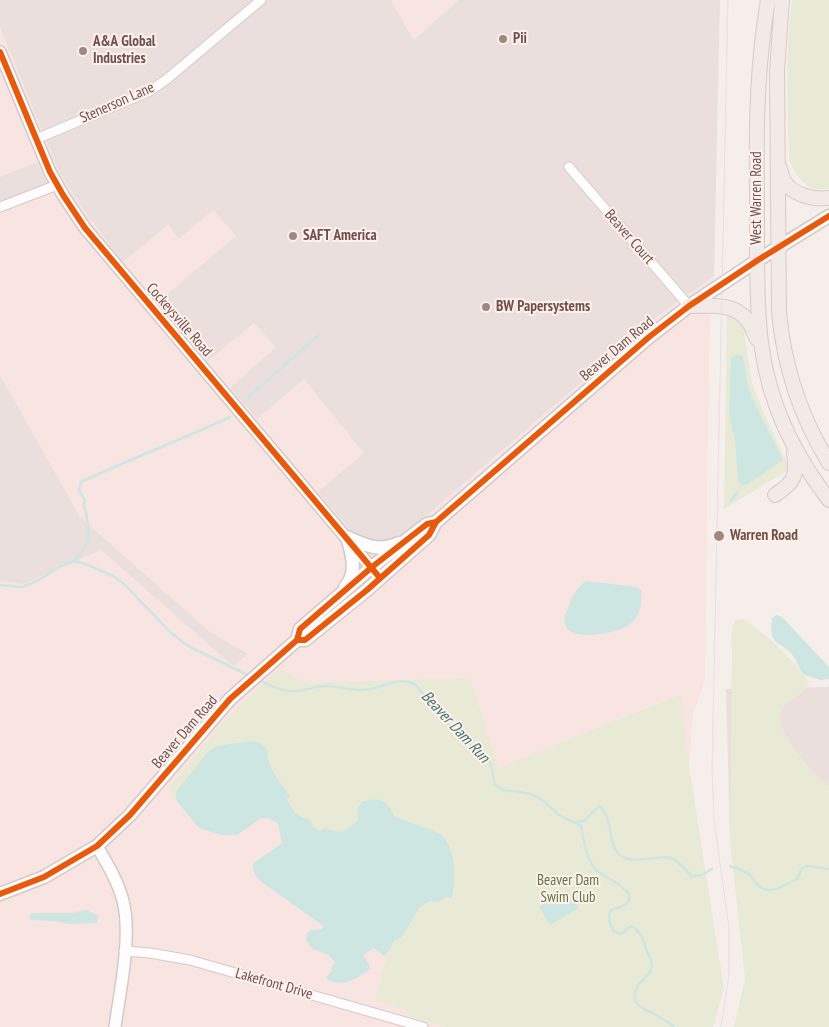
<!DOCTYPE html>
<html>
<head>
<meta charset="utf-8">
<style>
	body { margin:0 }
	canvas { display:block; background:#f6eeea }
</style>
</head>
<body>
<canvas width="829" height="1027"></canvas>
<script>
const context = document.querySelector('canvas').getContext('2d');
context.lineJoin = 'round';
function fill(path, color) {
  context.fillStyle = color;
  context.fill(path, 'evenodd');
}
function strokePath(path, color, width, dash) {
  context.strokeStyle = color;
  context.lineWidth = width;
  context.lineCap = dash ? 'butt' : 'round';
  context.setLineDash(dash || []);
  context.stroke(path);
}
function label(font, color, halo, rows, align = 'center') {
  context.font = font + ' "PT Sans Narrow",sans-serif';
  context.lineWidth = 4;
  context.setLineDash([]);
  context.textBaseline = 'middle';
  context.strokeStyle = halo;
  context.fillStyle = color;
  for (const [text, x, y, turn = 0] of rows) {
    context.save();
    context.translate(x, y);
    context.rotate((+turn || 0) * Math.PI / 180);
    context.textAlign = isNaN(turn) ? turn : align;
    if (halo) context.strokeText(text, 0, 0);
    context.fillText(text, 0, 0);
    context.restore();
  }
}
const commercial = new Path2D(`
	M391,0H459L412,40Z
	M0,27L58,170L87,215L123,262L168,225L179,239L213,210L236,237L157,303L207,362L254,323L276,347L230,388L257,418L304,379L365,453L318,492L403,536L435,508L657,317L714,276V292L712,293L710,316L708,419L705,680L693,714L689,766L679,694L499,768L470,679L307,683L279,669L168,790L199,828L221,835L237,834L261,818H268L278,823L282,843L255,860L259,880L323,927L322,929H316L311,948L329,955L335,962L332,971L326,978L341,983L369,964L362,955L373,948L390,949L408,1010L407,1016L445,1027H0V581L23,584L101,550L233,666L248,654L210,632L80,517L0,375V210L37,162L0,177Z`);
const industrial = new Path2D(`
	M0,0H391L413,40L459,0H720L714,276L657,317L435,508L403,536L376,545L353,533L318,492L364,453L304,379L257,419L230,388L276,347L254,323L207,362L157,303L236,236L213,210L179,239L168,225L123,262L87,215L58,170L0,27Z
	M37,162L51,191L0,210V177Z
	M0,375L80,517L210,632L248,654L233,666L101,550L23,584L0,581Z
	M829,685V791L730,841L726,689L828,687Z`);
const green = new Path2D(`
	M792,0H829V188C809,195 794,175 789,159C788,106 785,53 792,0Z
	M727,315H734L743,324L752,384L765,416L790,469L724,509Z
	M743,619C760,630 775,643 789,658C797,665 801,674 809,682C804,697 790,697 782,709C771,729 815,775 829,786V1027H734L745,979L730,841L732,651L731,635L735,620Z
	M279,669L307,683L470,678L499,768L680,694L689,766L724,989L713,1027H445L407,1016L408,1010L375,1000L389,951L385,956L373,948L363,955L369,964L370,969C355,979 343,989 325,978L332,971L331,968L335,962L329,955L311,948L306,939L307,934L311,930L322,929L323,926L259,880C249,865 251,863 265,855C271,851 276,847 282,843L278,823L268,818H261L237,835H221L210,831L199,828L168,790L222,724Z`);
const water = new Path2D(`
	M741,355L743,357L748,386L755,404L783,460L748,484L742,486L739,483L738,479L735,439L729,417L731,358L733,356Z
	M586,581L637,587L641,590C642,604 641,616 629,625C619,633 574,641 567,628C562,622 566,613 569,606C572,596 577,587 586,581Z
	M776,615L782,617L829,667V679L821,680L804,675C799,670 798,663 794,657C780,638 768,649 772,618Z
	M253,741L261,743L266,748L269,763L276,777L290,796L287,799C292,812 298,817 311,820L312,827L320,831L326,828C343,835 345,832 358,820V808L362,802C377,796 388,800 394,816C408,823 424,826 438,833C457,844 456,879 452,898L446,897L438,902L430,901L419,908L402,937L395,940L385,956L373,948L363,955L369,964L370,969C355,979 343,989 325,978L332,971L331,968L335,962L329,955L311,948L306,939L307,934L311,930L322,929L323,926L259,880C249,865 251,863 265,855C271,851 276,847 282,843L278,823L268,818H261L237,835H221L199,828L176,800V792L207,753L216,746Z
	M568,890L579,908L550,925L539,907Z
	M87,910L98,916V920L96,923L69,924L55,921L31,920L29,917L31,914L35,913H71Z`);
const stream = new Path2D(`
	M246,399L320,334
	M731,501L737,492
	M73,561C91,546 90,536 86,513C85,508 83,506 85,501L79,490L81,482C130,459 181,440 230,417
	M0,585L22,587L37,581L61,566L72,562H78L88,565L113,576L124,584L171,633L188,646L250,676
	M257,679C269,685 281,692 294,691C306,691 318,685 329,686C341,687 351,691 364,690C381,689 400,675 416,685L447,723L490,762L495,785L503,790L531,794L545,802L559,815L581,826C584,841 586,859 596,870C601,876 641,891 626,904C623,907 615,908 611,910C607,918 610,923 613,931L621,934L631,926C644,933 642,940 647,951C648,956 653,960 652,966C652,978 629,983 636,1002C638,1008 666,1018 674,1027
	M575,822L584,821L599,806C613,815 607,845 620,855C633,866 657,854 671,858C679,861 685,870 692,876L702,875L712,869
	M730,866L748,873L760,887L764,889L770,890L777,889L797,879L802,868L807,866L829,869`);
const minor = new Path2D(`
	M36,139L148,92L167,79L261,0
	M569,167L689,306
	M0,207L57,185
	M124,951L150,953L190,960L423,1027`);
const tertiary = new Path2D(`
	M0,52L50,172L63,195L85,228L380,578
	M97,846C107,864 118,881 123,901C132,937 120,990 115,1027`);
const secondary = new Path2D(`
	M347,537C367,546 378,552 399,543
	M345,587C358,573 352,554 347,537
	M297,640H305L367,590L429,535L436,522L649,337L689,306L758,260L829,216
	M0,894L44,877L97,846L130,815L230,699L297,640L300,629L372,567L427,524L436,522`);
const primary = new Path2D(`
	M768,0C757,64 756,128 757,193C757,215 757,236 757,258C758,288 757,319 762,349C770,405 795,456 829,500
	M782,0L777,71L779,312C784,367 800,416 829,463
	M780,168C781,171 782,176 783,179C791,195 813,200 829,198
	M689,306C709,306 735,302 748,321C752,326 754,334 757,339
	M775,495C795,482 797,476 794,453`);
const tram = new Path2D(`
	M721,1027L729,975V928L714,820L712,768L728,0`);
const cycleway = new Path2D(`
	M0,52L50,172L63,195L85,228L380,578
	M297,640H305L367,590L429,535L436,522L649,337L689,306L758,260L829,216
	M0,894L44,877L97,846L130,815L230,699L297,640L300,629L372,567L427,524L436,522`);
const markers = [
	[503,39,5,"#a08784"],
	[83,51,5,"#a08784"],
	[293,236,5,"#a08784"],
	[486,307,5,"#a08784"],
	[719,536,6,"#a08784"]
];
const poiNames = [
	["Pii",513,39],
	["A&A Global",93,42],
	["Industries",93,59],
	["SAFT America",303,236],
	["BW Papersystems",496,307],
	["Warren Road",730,536]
];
const streetNames = [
	["Stenerson Lane",117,103,-24],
	["West Warren Road",757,198,-90],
	["Beaver Court",629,237,49],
	["Cockeysville Road",179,320,49],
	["Beaver Dam Road",617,349,-40],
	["Beaver Dam Road",185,732,-49],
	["Lakefront Drive",274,984,16]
];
const parkNames = [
	["Beaver Dam",568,881],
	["Swim Club",568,898]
];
const waterNames = [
	["Beaver Dam Run",455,727,47]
];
fill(commercial, '#f8e4e1');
fill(industrial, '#eadfdc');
fill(green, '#e8ead6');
fill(water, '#cde6e1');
strokePath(stream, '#cde6e1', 2.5);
strokePath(minor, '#d4cac7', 11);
strokePath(tertiary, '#d4cac7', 14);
strokePath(secondary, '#d5c9c6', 15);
strokePath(primary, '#d7cbca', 16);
strokePath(minor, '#fefcfc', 9);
strokePath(tertiary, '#fefcfc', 11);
strokePath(secondary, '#fefcfc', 12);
strokePath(primary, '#f1eae6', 14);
strokePath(tram, '#e3e1e4', 1);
strokePath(cycleway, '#e8590c', 6);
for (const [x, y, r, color] of markers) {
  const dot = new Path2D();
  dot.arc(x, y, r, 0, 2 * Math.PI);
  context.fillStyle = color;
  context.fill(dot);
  strokePath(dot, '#fdf1eb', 2);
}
label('bold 15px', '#714f4d', '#fdf1eb', poiNames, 'left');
label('15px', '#714f4d', '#fdf1eb', streetNames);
label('15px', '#627646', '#fdf1eb', parkNames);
label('italic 16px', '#427670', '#fdf1eb', waterNames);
</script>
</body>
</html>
